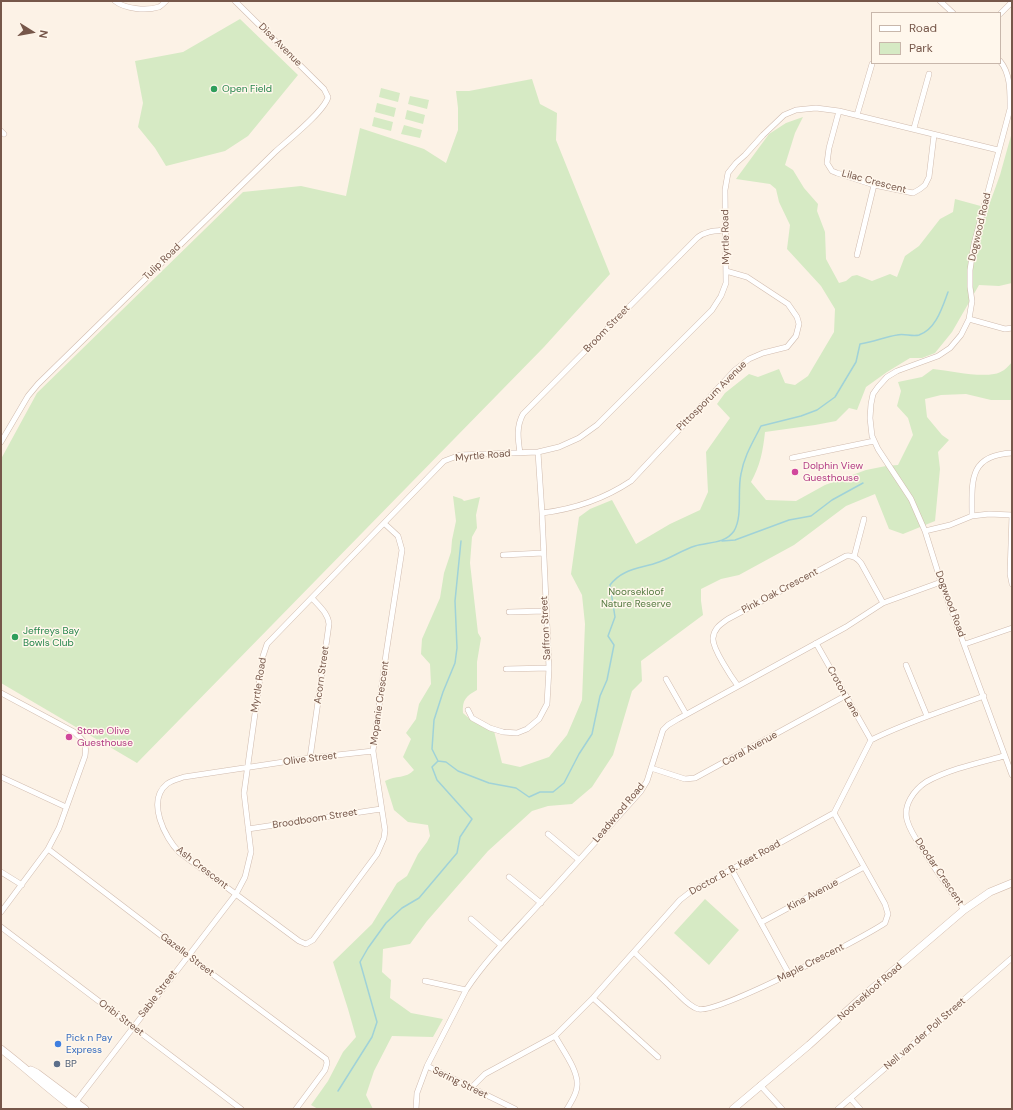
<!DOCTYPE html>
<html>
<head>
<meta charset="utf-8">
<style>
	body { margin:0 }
	#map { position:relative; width:1013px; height:1110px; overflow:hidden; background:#fcf2e6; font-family:"DM Sans",sans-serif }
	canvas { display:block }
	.frame { position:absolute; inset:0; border:2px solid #76574a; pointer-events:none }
	.legend { position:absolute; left:871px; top:12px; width:130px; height:52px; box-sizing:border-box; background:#fff7ec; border:1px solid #c8b7ab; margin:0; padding:5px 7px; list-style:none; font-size:12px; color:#76574a }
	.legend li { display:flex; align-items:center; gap:8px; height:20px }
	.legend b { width:20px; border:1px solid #c8b7ab }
	.north { position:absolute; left:12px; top:12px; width:40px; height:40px; -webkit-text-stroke:3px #fff7ec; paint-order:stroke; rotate:101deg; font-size:11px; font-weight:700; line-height:16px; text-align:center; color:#76574a }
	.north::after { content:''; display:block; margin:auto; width:14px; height:18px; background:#76574a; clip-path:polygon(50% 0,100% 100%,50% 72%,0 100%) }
</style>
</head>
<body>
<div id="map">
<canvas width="1013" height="1110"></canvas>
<div class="frame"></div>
<ul class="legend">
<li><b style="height:5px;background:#fff"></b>Road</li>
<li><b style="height:11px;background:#d6eac4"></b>Park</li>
</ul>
<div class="north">N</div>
</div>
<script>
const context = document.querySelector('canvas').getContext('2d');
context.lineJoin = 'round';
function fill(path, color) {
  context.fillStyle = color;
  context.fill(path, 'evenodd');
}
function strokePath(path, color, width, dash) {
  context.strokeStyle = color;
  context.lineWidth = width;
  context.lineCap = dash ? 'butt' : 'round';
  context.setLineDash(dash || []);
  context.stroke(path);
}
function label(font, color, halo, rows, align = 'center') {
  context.font = font + ' "DM Sans",sans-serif';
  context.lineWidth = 3;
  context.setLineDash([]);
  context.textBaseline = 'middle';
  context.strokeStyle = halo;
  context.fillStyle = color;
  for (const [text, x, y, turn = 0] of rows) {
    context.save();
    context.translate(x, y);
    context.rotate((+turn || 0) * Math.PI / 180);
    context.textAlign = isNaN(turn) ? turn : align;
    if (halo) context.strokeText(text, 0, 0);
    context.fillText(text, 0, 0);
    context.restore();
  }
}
const green = new Path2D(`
	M240,19L298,75L248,136L225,151L166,166L155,148L138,127L143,103L135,61L183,52Z
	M532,79L540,104L557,113L556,140L610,274L544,347L137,763L1,683V459L37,393L243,192L301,186L346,196L360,128L424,149L446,163L458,130V108L456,91H469Z
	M381,88L400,93L398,102L379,97Z
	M410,96L429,100L427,109L408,104Z
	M377,103L396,108L394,117L375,112Z
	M407,110L425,115L423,124L405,119Z
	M374,117L393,122L391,131L372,126Z
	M803,117L795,133L785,165L793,170L804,188L818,204L817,211L825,232L826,259L839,283L846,281L852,276L857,275L872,281L890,274L897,277L905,256L919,246L940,219L953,212L955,199L988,208L1000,175L1012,132V283L999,286L979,285L952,332L935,353L922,358H910L887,372L866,387L857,410L849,408L836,421L815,425L765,432C763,451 760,466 751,482L766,500L796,501L825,485L866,470L886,466L898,465L913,435L908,418L897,406L901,391L898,382L922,377L933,369C951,371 977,377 994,374C1002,373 1007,368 1012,362V400H991L966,394L941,395L925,399L927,417L942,435L949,440L938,452L940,469L935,521L903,534L889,529L875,494L846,506L794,545L739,575L721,579L701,589V601L703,615L641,661L642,681L632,691L613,755L592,787L572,804L548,806L532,811L488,851L427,921L410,944L383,949L382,972L391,980L390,998L411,1013L443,1019L433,1037L392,1036L374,1071L366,1095L373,1109H318L311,1105L328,1081L343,1052L356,1037L348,1009L333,962L372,924L397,883L407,876L418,854L427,842L430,836L428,825L408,822L394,810L385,781C396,775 406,779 414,770L403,757L411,739L406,733L416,719L419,704L431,684L430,664L421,654L422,639L440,598L444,573L451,552L452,540L456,521L453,496L462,499L464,501L480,497L476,515L477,528L472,537L470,563L478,633L481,638L477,662V690C466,696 462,700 463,713L472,721L494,731L502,763L520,767L549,757L567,735L582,700L585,624L582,595L571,574L579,517L590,509L612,500L636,544L670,524L700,510L708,492L706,452L730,418L717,404L725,393L749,374L758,377L779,369L785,383L795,385L808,376L834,332L835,309L821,286L787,249L790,225L779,202L776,189L770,184L736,179L769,134L786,123Z
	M404,125L422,130L420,138L401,134Z
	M705,899L739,930L709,965L674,933Z`);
const stream = new Path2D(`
	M722,541L735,540L789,520L811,516L832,500L863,483
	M438,761L432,749L434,720L443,692L455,663L457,648L455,601L461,541
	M338,1091L372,1037L377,1022L360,962L368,948L386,923L402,908L419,898L457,853L460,837L472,819L437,780L432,767L438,761L446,762L458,771L489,783L516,788L529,797L540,792H553L564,783L579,754L592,734L600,696L607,680L614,645L608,636L615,617L610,585C623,568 640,569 659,562C671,558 682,550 695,546C708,542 725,544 734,531C743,516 737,491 741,474C744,456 753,442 761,426L801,416L817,410L835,397L856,362L860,344C873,342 885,337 897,335C904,333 912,337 919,335C936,329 942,308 948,292`);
const street = new Path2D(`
	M115,1C125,9 146,11 159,7C161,6 164,3 166,1
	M940,1L953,13
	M1000,14L1012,2
	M1000,61C1011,74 1010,93 1010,109L974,244L970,270V287L972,301L969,319L961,335L950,348L938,356L897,371L887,377L878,387L873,394L871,404L870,418L872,436L878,449L911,499L925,531L941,582L1012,775
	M839,111L829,148L827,163L832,171L837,173L874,185L913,193L920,189L925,185L929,177L934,135
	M857,115L872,64
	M914,128L929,74
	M1,131L4,134
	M857,255L874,185
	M969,319L1005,329L1012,328
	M1,442L28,396L38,384L275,152C287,141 325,111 328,97L324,89L235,1
	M520,453C518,439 516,427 523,414L697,238C705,231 716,231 726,230
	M792,458L874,441
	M542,513C575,509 604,499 631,481L735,370L749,359L763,353L787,347L796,336L799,324L797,317L788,304L747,277L726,271
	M1012,515L1010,574L1012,584
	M972,516C972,482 968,455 1012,453
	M925,531L950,525L972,516L989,514L1012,515
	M503,555L543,553
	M854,557L864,519
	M509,612L545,611
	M816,643L871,740
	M965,644L1012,628
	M906,665L927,716
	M506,669L549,668
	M666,679L686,714
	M738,686C732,678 712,648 713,638C714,628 721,624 728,619L846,556C853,555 857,558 861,563L883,603
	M1,693L74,732C84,741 87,742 85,756L59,828L48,849L1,912
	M468,710L472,718L490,728L503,732L517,733L527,729L539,719L547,704L549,668L542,513L538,452
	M871,740C907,722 946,710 984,696
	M373,751L310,758L184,777C178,779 172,780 167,784C146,801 165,838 179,852L299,941L306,944L313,940L377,854L384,838L385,830L373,751L386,654L402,550L398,536L385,524
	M310,758L329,624C328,613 319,606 312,598
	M651,768L685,779L695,778L845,696
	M1,777L66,807
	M248,829L381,809
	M548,834L579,860
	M48,849L188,956L326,1059L327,1063L325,1070L296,1109
	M732,870L789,974
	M1,872L22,885
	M509,877L541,903
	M964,910C950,890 936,871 923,850C917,841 910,831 907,820C903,805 914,790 926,782C950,769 978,763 1004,756
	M471,919L501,945
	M762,922L864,867
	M1,927L241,1109
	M634,952C647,965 661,977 674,990C681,996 688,1006 698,1009C716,1015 863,938 885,923L888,914L885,904L834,813
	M425,981L466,990
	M593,998L658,1057
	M555,1036C562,1049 579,1071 577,1086C577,1094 571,1102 567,1109
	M427,1066L515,1109
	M760,1085L782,1109
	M471,1088L485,1074L555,1036L593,998L680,900L689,893L834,813L871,740
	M851,1099L860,1109
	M75,1103L236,894L245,877L251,852L244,793L263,656L267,644L444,461L460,455L538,452L559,447L579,438L597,425L712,310L721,296L726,283L725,190L728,173L736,163L745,155L763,135L784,115L796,110L816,108L839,111L998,150
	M416,1109L417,1093L427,1066L466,990C487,958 515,931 541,902C575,865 608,828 641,791L647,781L663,730L668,725L678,719L846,627L883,603L941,582
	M838,1109L1012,958`);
const secondary = new Path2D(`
	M1,1049C26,1068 49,1090 75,1109
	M31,1070L37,1073L85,1109
	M733,1109L809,1045L860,999L964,910L990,892L1012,883`);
const markers = [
	[214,89,4,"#2e9e5b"],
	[795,472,4,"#d1479c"],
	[15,637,4,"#2e9e5b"],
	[69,737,4,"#d1479c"],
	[58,1044,4,"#3f7fe0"],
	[57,1064,4,"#5c6f8a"]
];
const streetNames = [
	["Disa Avenue",280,45,45],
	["Lilac Crescent",874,182,15],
	["Dogwood Road",980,227,-77],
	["Myrtle Road",726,237,-91],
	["Tulip Road",162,262,-44],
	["Broom Street",607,329,-46],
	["Pittosporum Avenue",712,396,-45],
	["Myrtle Road",483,456,-5],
	["Pink Oak Crescent",780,591,-28],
	["Dogwood Road",950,604,70],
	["Saffron Street",546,628,-93],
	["Acorn Street",322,675,-82],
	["Myrtle Road",259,685,-81],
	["Croton Lane",843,692,61],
	["Mopanie Crescent",380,703,-82],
	["Coral Avenue",750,749,-29],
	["Olive Street",310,759,-7],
	["Leadwood Road",619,813,-50],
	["Broodboom Street",315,819,-9],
	["Ash Crescent",202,868,38],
	["Doctor B. B. Keet Road",735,868,-29],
	["Deodar Crescent",939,872,56],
	["Kina Avenue",813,895,-28],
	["Gazelle Street",187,955,37],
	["Maple Crescent",811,963,-27],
	["Noorsekloof Road",870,992,-41],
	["Sable Street",158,994,-53],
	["Oribi Street",121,1018,37],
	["Nell van der Poll Street",925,1034,-41],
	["Sering Street",460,1083,26]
];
const leisureNames = [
	["Open Field",222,89],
	["Jeffreys Bay",23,631],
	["Bowls Club",23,643]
];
const hotelNames = [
	["Dolphin View",803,466],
	["Guesthouse",803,478],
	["Stone Olive",77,731],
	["Guesthouse",77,743]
];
const parkNames = [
	["Noorsekloof",636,592],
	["Nature Reserve",636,604]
];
const shopNames = [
	["Pick n Pay",66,1038],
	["Express",66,1050]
];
const serviceNames = [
	["BP",65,1064]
];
fill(green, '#d6eac4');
strokePath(stream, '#a0d2d8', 1.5);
strokePath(street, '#d0bbae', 6);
strokePath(secondary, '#d3bbac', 8);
strokePath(street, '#fff', 5);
strokePath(secondary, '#fff', 7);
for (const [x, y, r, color] of markers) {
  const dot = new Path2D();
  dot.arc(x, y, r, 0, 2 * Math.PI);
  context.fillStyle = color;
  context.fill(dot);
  strokePath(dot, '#fff7ec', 1.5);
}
label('10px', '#76574a', '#fff7ec', streetNames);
label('10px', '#27864d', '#fff7ec', leisureNames, 'left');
label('10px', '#b23c85', '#fff7ec', hotelNames, 'left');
label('10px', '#567b42', '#fff7ec', parkNames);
label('10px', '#366cbe', '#fff7ec', shopNames, 'left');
label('10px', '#4e5e75', '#fff7ec', serviceNames, 'left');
</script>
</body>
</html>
